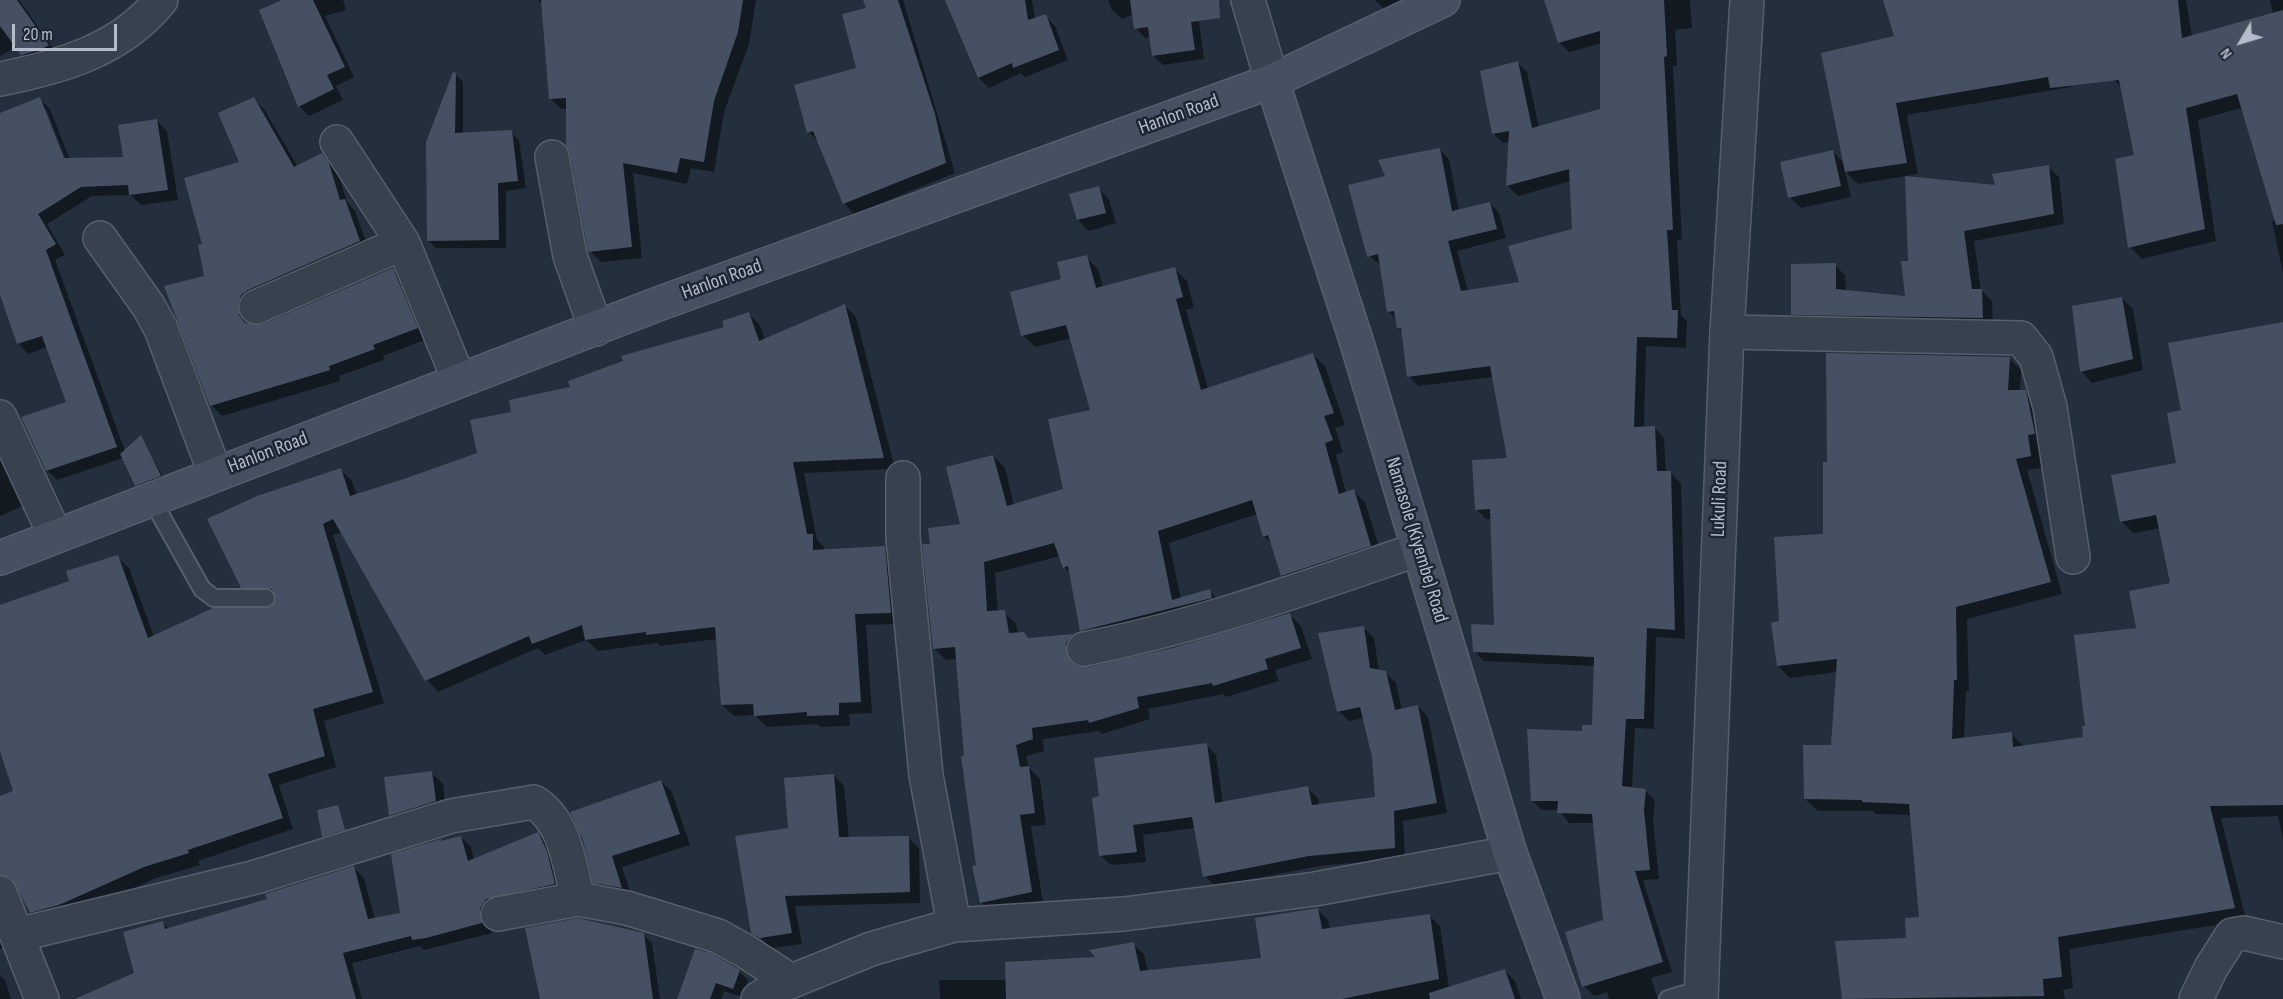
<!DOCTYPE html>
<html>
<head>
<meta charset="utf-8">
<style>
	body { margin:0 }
	#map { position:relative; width:2283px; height:999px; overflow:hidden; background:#242f3e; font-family:"Sofia Sans Condensed",sans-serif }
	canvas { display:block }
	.north { position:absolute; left:2211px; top:12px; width:60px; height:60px; -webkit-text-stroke:4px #1d2633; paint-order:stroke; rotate:232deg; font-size:16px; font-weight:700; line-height:24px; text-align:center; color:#b4bcc9 }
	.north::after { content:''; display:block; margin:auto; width:21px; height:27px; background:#b4bcc9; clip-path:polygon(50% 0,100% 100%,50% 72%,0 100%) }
	.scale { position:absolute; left:12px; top:24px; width:105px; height:27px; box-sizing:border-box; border:3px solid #b4bcc9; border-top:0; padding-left:8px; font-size:18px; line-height:21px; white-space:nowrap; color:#b4bcc9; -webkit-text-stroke:4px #1d2633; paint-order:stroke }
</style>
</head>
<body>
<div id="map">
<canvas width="2283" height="999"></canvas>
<div class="north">N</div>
<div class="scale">20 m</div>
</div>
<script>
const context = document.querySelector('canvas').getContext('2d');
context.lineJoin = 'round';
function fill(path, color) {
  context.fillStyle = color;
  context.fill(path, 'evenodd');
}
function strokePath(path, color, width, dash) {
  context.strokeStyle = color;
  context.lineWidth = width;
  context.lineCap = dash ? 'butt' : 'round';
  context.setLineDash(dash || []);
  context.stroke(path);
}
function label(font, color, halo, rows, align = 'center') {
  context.font = font + ' "Sofia Sans Condensed",sans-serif';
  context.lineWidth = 5;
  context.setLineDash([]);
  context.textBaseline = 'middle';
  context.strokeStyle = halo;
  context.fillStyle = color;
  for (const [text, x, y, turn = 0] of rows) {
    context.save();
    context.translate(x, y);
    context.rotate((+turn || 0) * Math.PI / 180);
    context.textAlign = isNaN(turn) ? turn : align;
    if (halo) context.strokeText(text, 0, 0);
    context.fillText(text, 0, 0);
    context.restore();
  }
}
const shadow = new Path2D(`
	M0,0H19L58,55L33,65L17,47L0,56Z
	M286,0H343L346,10L325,16L354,77L336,86L343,100L309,116L299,106Z
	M538,0H756L749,44L724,112L714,172L691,168L687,184L633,173L642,258L601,262L590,251L568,109H561L550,98L543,5Z
	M865,0H903L955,173L854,214L844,203L819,142L808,132L858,69L867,9Z
	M946,0H1032L1035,19L1045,16L1055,26L1068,60L1025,77L1021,73L989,88L979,78Z
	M1108,0H1196L1204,59L1163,65L1153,55L1150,37L1145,38L1136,28L1134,14L1122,19L1112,10Z
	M1375,0H1414L1385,10Z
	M1545,0H1690L1692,28L1675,30L1677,66H1673L1682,239L1677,240L1681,315L1687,321L1686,348L1646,346L1644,428H1655L1664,438L1666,473H1671L1681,483L1685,639L1656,637L1654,729L1635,728L1632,789L1645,790L1655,800L1653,821L1659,879L1643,880L1672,972L1651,978L1658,999H1609L1607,992L1594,996L1584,986L1604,921L1594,823H1569L1559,810H1542L1532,800L1583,733L1594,727L1595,666L1484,661L1474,651L1495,626L1492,519H1486L1476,509L1509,459L1494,377L1418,386L1409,376L1403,332L1398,328L1397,320L1388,311L1381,265L1369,256L1387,177L1439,149L1449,159L1459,211L1490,203L1499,213L1506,238L1457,251L1468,291L1521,283L1573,231L1571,181L1518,196L1508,186L1510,142L1503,143L1493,133L1517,62L1527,72L1539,127L1601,110L1602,43L1569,52L1559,42Z
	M1884,0H2045L2071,87L1907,115L1918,174L1858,184L1845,171L1851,197L1801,208L1790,197L1833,152L1844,163L1896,38Z
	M2097,0H2186L2192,36L2273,14L2270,0H2283V274L2272,221L2276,220L2242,108L2198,120L2216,241L2142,259L2130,247L2136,156L2123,89L2114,80Z
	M455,74L463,82V134L511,132L519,140L526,188L506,191V248H436L428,240Z
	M39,99L50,109L70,160L125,159L157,121L167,131L178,200L141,205L131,195L92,196L47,224L65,255L55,260L125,451L141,437L165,481L142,490L123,458L57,480L47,470L68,403L48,347L28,354L18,343L0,290V114ZM43,109H46L68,165L66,166Z
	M254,99L264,109L298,167L322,155L332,166L339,176L347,202L355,211L370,252L247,316L249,325L264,326L393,270L403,281L427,339L383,356L384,360L339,376L340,381L222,416L211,405L204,245L241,163Z
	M2048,167L2059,177L2064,224L1974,241L1981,290L1992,301L1993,328L1803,324L1793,314L1835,265L1845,275L1846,292L1907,297L1909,263L1996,187Z
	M1098,188L1109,199L1116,223L1089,231L1078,220Z
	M1086,257L1098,269L1103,287L1175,269L1187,281L1194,308L1186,310L1208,389L1313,355L1325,366L1345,425L1335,428L1343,452L1336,455L1346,493L1353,491L1365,502L1382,557L1294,587L1282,575L1273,545L1264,536L1257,514L1169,543L1181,599L1209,591L1221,602L1093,642L1081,630L1071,574L1064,567L1060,556L995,573L998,612H1004L1016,624L1018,633H1023L1029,639L1072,636L1083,647L1078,655V668L1088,669L1174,649L1289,614L1301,626L1312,659L1275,670L1279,681L1226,697L1223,694L1148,709L1150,719L1102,734L1099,731L1043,739L1044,751L1026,756L1029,768L1040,779L1046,825L1031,826L1043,904L993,914L981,902L957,659L946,660L934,648L932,545L962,525L993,456L1005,468L1014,505L1065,490L1092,412L1072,338L1035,347L1023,335L1063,280Z
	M2122,298L2133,309L2143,370L2092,383L2082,372L2073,307Z
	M844,305L856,317L895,469L804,473L817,540L824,547V551L884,548L896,560L902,624L866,625L872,713L849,714L850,726L820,727L817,724L767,727L755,715L734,716L722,705L718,639L660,646L657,643L598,651L586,640L545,655L538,648L438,692L427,680L342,532L333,535L384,703L324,721L336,767L279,785L293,829L198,861L200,865L156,878L71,917L41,924L29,912L20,887H5L0,890V798L15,792L0,747V606L71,582L117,557L129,568L154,637L272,609L277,600L254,599L242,587L340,469L352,481L357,496L479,454L513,413L726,328L749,314L760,325L765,340Z
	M2283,323V491L2162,528L2133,533L2121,521L2178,464L2183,411Z
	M2009,358L2021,370L2020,391H2025L2037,404L2047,446H2039L2042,468L2027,470L2062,594L1967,619L1969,691H1966L1964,739L2011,734L2024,746L2085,738L2086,727L2138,629L2172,584L2283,529V840L2278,816L2221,818L2246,920L2069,949L2073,988L2063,990L2065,999H1897L1896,995L1895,999H1843L1836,942L1908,939L1921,919L1911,815L1875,814L1873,811H1818L1805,799L1833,747L1837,672L1790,678L1778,666L1780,622L1825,536Z
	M0,452L25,505L0,516Z
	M1364,628L1374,638L1379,671L1385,672L1396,683L1402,710L1418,706L1428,717L1447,813L1403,821L1405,858L1320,866L1215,886L1205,876L1195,828L1143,835L1146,862L1111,865L1100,855L1206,744L1216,755L1223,803L1307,788L1318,798L1319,806L1377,798L1374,757L1365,718L1349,721L1338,711Z
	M432,773L443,784L446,812L401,826L390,815Z
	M834,775L844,786L849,839L908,838L919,848L920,903L795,906L802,944L772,948L753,932Z
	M661,781L672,792L690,845L622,867L632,898L606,893L595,882Z
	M537,833L547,843L564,894L490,919L492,933L424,950L420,946L352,963L362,999H72L136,974L163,923L169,929L269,900L354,868L364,878L375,919L401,914L442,842L461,837L471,847L474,860Z
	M1317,909L1328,920L1330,930L1430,916L1440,926L1449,988L1504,970L1515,981L1521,999H940L939,980H1007L1098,958L1133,944L1144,954L1148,972L1263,959Z
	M0,929L7,946L0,949Z
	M643,934L652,943L660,999H541Z
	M739,971L748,980L742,997L724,991L721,999H679Z
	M0,976L5,980L11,999H0Z`);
const building = new Path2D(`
	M0,0H17L49,45L40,50L21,55L0,26Z
	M282,0H313L345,67L327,75L334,89L298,107L259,10Z
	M541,0H743L738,32L714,101L704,162L680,158L677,173L623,163L632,247L588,252L570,154L566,145V98L549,99Z
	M863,0H898L935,114L946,163L843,204L813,131L807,133L794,85L856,68L842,14L866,8Z
	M945,0H1025L1028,20L1046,14L1059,50L1013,68L1012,63L978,78Z
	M1130,0H1219L1220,18L1191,22L1195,50L1152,56L1148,27L1134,29Z
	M1544,0H1664L1667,56L1664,57L1673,230H1667L1672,310H1678L1677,338L1637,337L1634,427L1655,426L1657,471H1671L1675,630L1647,628L1644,719H1626L1622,786L1646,789L1644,810L1650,870L1635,871L1663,962L1582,987L1565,932L1603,920L1592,814L1557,813L1558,801H1531L1527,729L1582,731V725H1592L1594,657L1473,652L1471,624L1494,625L1490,509L1475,510L1472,460L1507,458L1490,366L1407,377L1401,328H1397L1394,311L1387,312L1378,254L1367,257L1348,185L1385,176L1378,160L1440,148L1452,211L1490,202L1497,229L1448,241L1461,291L1519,282L1508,246L1572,229L1569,169L1506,186L1509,131L1492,134L1480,71L1518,61L1532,128L1600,109V31L1558,43Z
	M1883,0H2178L2182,38L2283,10V224L2276,225L2237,94L2186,108L2205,229L2128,248L2115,159L2134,155L2119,80L2050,88L2048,77L1896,103L1907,163L1845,172L1821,53L1894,36Z
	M453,72L456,73L455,133L512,130L518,181L498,183L499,240L427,241L426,142Z
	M40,97L64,158L123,157L118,125L157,119L168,190L129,195L128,185L81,187L38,214L56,244L46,250L117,447L46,471L21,417L66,402L42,336L17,344L0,295V113Z
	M254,97L294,167L322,153L329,163L340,200L345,199L360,241L248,290L241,295L238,304L239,315L244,322L253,325L263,324L393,268L418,328L373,345L375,349L329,366L330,370L210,406L164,286L204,276L198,245L202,244L184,178L239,162L218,113Z
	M1833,150L1841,186L1788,198L1780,162Z
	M2049,165L2054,214L1964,231L1972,289H1982L1983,318L1791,315V264L1836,263V289L1905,296L1901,261H1908L1905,176L1995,185L1992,174Z
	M1099,186L1106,213L1077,220L1069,194Z
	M1087,255L1096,288L1175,267L1183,297L1176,299L1201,390L1313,353L1334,413L1324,416L1333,440L1325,443L1339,494L1354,489L1371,546L1281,576L1268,535L1263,537L1252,500L1158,531L1172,600L1210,589L1212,598L1080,631L1068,566L1063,568L1054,543L984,562L987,611L1005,610L1009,633L1024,632L1028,638L1073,634L1066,643V652L1071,662L1079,667H1088L1173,648L1290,613L1301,648L1265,659L1268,669L1213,686L1212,683L1137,697L1139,708L1089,723L1088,720L1032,728L1033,739L1016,745L1020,767L1029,766L1035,813L1020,815L1032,892L980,903L972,866L976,865L961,756H964L955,647L933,649L922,544H930L928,528L960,524L946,467L993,455L1007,506L1063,489L1048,419L1090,410L1066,325L1021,336L1010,292L1061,279L1057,262Z
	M2122,297L2133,359L2080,372L2072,306Z
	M845,304L884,458L793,462L807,534H813V550L885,546L891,613L855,614L861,702L839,703V715L807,716V712L754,716L753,704L721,705L715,627L646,635V632L585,640L582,625L532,644L529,636L425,681L333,519L323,524L373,692L313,709L325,756L268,774L283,818L188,850L189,853L144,867L59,905L30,913L12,879L0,875V796L13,791L0,751V605L69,581L66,571L118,555L148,638L213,608L271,607L276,599L272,589L241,588L207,519L257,496L341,468L350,496L404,479L477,453L470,420L511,412L509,400L570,387L568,381L623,361L621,356L724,327L722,321L749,312L759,341Z
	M2283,322V805L2210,806L2235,908L2058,937L2062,977L2043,979L2044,996L1842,999L1835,941L1906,938L1905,918L1919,917L1909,804L1862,802V800L1804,799L1803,745H1831L1837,659L1777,666L1771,623L1779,621L1774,537L1823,534V462H1827L1826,353L2010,357L2008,390H2026L2035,434L2028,435L2031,456L2016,459L2051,582L1956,607L1957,680H1954L1952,739L2012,732L2013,747L2083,737L2082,726H2085L2074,635L2136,628L2129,591L2170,583L2156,515L2120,522L2111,475L2176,463L2167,413L2181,410L2168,343Z
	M141,435L161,476L135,486L120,454Z
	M1364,626L1370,668L1386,671L1395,710L1418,705L1437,803L1394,811L1395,848L1309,856L1203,877L1192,817L1133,825L1137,852L1099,856L1092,798L1099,796L1094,758L1207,743L1215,803L1308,786L1312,805L1375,797L1372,757L1360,707L1337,712L1318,633Z
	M432,771L436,801L389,816L384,777Z
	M834,774L839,837L909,836L910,892L785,896L792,933L760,938L751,933L735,836L788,828L784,778Z
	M661,780L680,834L612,856L622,888L593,883L583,840L570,812Z
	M338,805L345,830L322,837L317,810Z
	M538,832L547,851L555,884L486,899L480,908L482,923L426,938L412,940L411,936L343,953L356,999H74L134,973L123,932L163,921L165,929L267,899L265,894L354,866L368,919L400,913L391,854L441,839V841L461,836L468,861Z
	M1318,908L1322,929L1430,914L1439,979L1342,999H1006L1005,962L1095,957L1089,950L1134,942L1140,971L1261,958L1255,918Z
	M578,918L644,933L653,999H540L525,928Z
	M695,949L711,953L740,970L733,989L716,983L710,999H677Z
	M1505,969L1515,999H1430L1429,993Z`);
const service = new Path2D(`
	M151,498L202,589L214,598H266
	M1668,999L1701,989`);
const minor = new Path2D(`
	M1248,0L1272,81
	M0,79C61,67 121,50 161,0
	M337,142L403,243L459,380
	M552,157L570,256L596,329
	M100,238L149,307L161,329L215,473
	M256,307L403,243
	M1727,332L2021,338L2036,357L2050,407L2073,557
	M0,417L55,535
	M903,478V538L926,775L954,925
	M1084,649C1198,627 1308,587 1419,549
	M0,893L42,999
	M498,914L578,899L627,908L718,936L745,951L791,981
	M17,935L256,877L451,816L534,802C566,822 569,865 578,899
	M758,999L775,988L871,949L954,925L1124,914L1202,904L1315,889L1510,853
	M2196,999L2211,968L2232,935L2244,933L2283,942`);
const tertiary = new Path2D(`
	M1701,999L1727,332L1747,0`);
const secondary = new Path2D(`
	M1272,81L1357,343L1510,853L1563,999
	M0,558L658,304L1272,81L1443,0`);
const streetNames = [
	["Hanlon Road",1179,115,-20],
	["Hanlon Road",722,280,-20],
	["Hanlon Road",268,453,-21],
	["Lukuli Road",1720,499,-88],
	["Namasole (Kiyembe) Road",1416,540,73]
];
fill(shadow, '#0007');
fill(building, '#455162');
strokePath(service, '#565f6c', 20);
strokePath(minor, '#565f6c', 36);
strokePath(tertiary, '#565f6c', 36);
strokePath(secondary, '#565f6c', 36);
strokePath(service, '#38414e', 16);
strokePath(minor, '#38414e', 33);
strokePath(tertiary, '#38414e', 33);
strokePath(secondary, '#465061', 33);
label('20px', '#b4bcc9', '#1d2633', streetNames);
</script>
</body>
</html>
